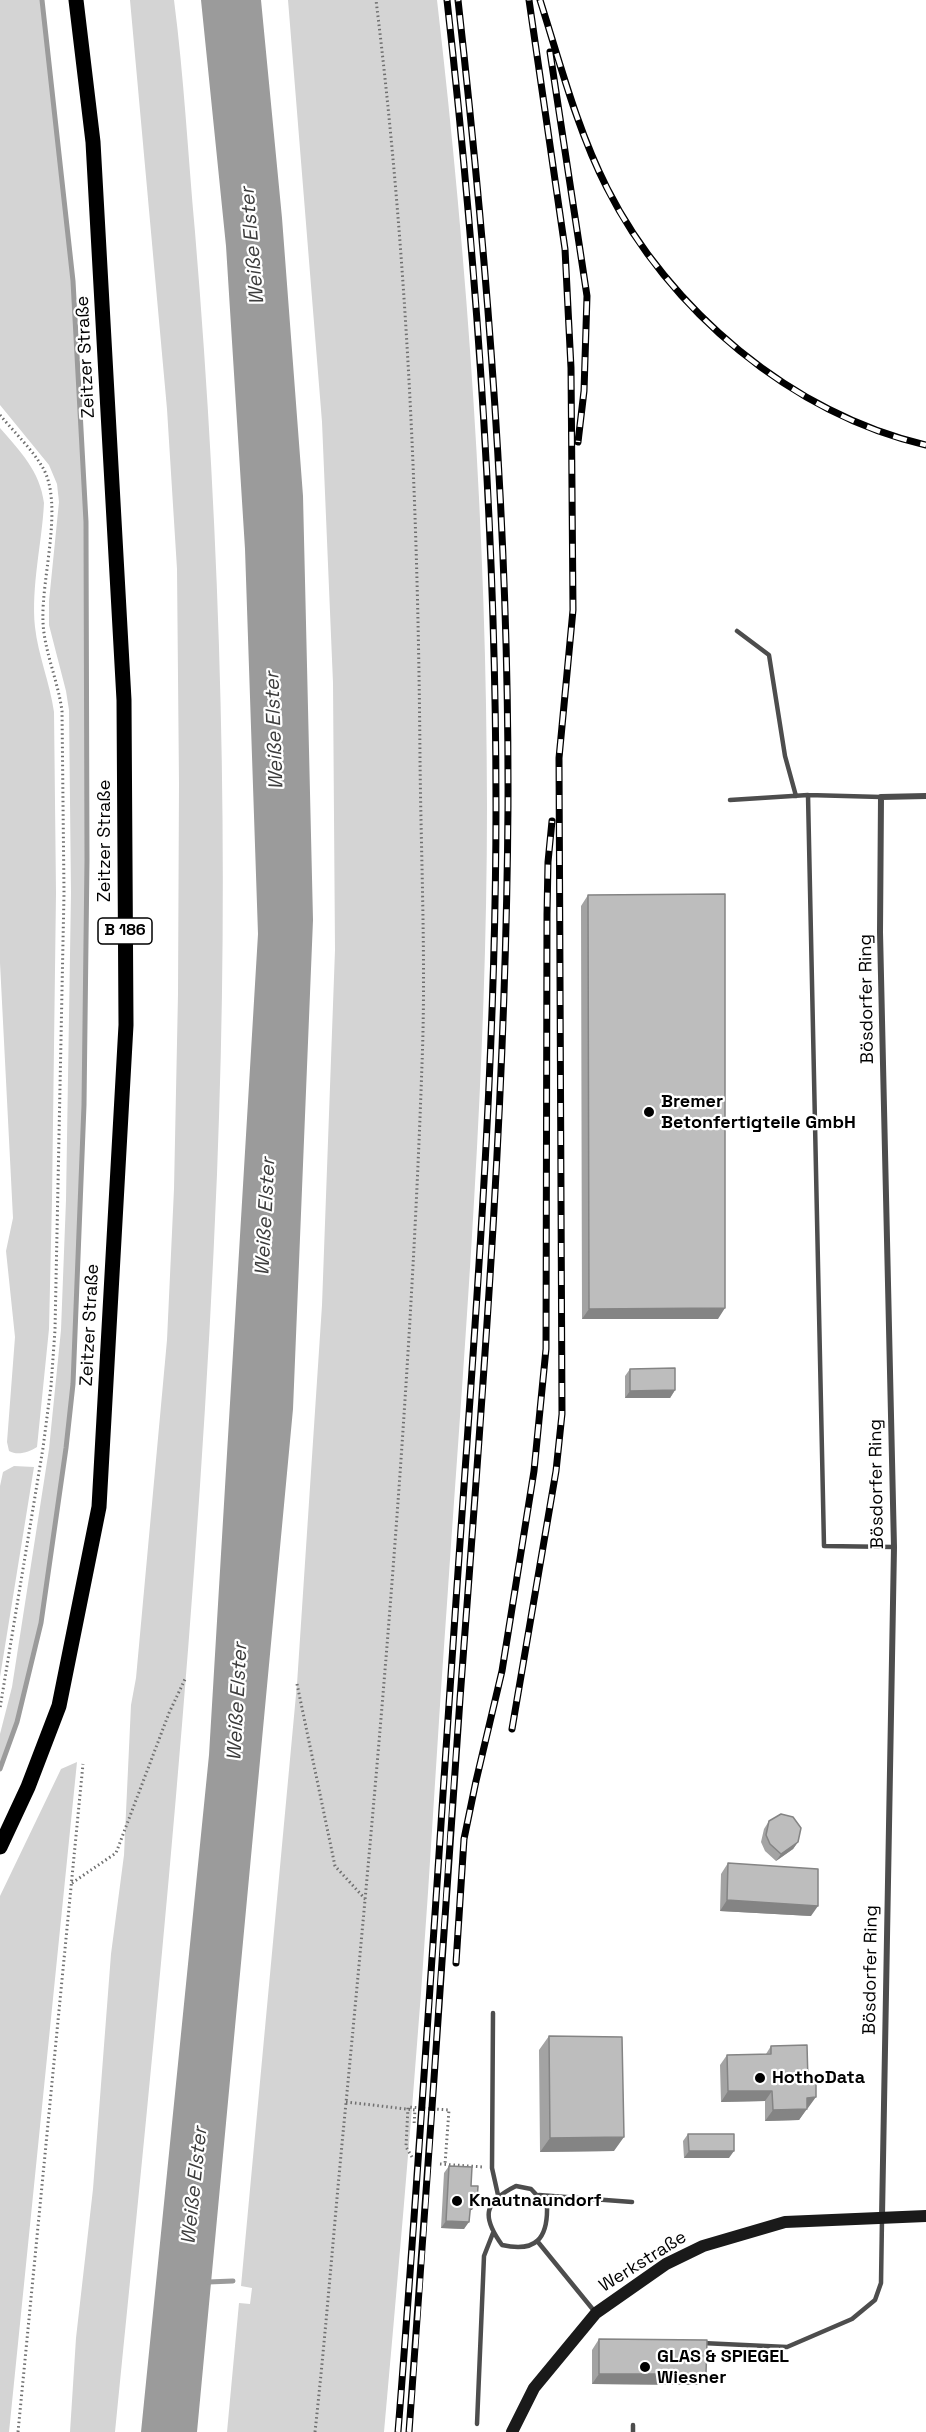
<!DOCTYPE html>
<html>
<head>
<meta charset="utf-8">
<style>
	body { margin:0 }
	canvas { display:block; background:#fff }
</style>
</head>
<body>
<canvas width="926" height="2432"></canvas>
<script>
const context = document.querySelector('canvas').getContext('2d');
context.lineJoin = 'round';
function fill(path, color) {
  context.fillStyle = color;
  context.fill(path, 'evenodd');
}
function strokePath(path, color, width, dash) {
  context.strokeStyle = color;
  context.lineWidth = width;
  context.lineCap = dash ? 'butt' : 'round';
  context.setLineDash(dash || []);
  context.stroke(path);
}
function label(font, color, halo, rows, align = 'center') {
  context.font = font + ' "Space Grotesk",sans-serif';
  context.lineWidth = 4.5;
  context.setLineDash([]);
  context.textBaseline = 'middle';
  context.strokeStyle = halo;
  context.fillStyle = color;
  for (const [text, x, y, turn = 0] of rows) {
    context.save();
    context.translate(x, y);
    context.rotate((+turn || 0) * Math.PI / 180);
    context.textAlign = isNaN(turn) ? turn : align;
    if (halo) context.strokeText(text, 0, 0);
    context.fillText(text, 0, 0);
    context.restore();
  }
}
const green = new Path2D(`
	M0,0H42L73,281L86,522L87,860L84,1105L73,1383L66,1448L41,1623L17,1722L0,1769V1734L12,1687L49,1449L61,1330L66,1200L71,893L69,710L66,691L49,625V601L59,502L57,484L49,465L0,405Z
	M130,0H174C184,77 188,155 195,232C221,545 230,860 217,1174C200,1594 157,2014 115,2432H70L76,2338L93,2189L111,1954L124,1855L131,1705L136,1678L167,1340L174,1189L178,994L179,784L177,569L167,409Z
	M288,0H437C468,268 487,537 487,806C487,1068 466,1329 448,1589C438,1724 431,1858 421,1993C410,2139 397,2286 384,2432H227L239,2303L250,2304L252,2288L241,2286L297,1684L322,1305L335,950L333,683L322,422Z
	M0,428C20,451 40,471 44,503C42,543 31,586 35,627C38,655 50,683 54,712L56,893L52,1199L49,1329L37,1447C29,1452 18,1456 9,1451L7,1442L15,1337L6,1251L13,1218L0,963Z
	M14,1466L34,1467L0,1677V1486L3,1472Z
	M77,1762L9,2432H0V1896L61,1769Z`);
const water = new Path2D(`
	M201,0H261L282,218L303,496L313,920L293,1409L197,2432H141L209,1755L258,934L245,549L226,246Z`);
const stream = new Path2D(`
	M0,1769L17,1722L41,1623L66,1448L73,1384L84,1105L87,860L86,522L73,281L42,0
	M208,2282L233,2281`);
const path = new Path2D(`
	M0,415C14,432 32,449 43,468C64,505 41,578 43,622C44,650 58,681 62,711L64,893L55,1330L51,1386L43,1448L0,1708
	M297,1684L335,1866L367,1901
	M72,1883L116,1853L169,1713L186,1677
	M346,2102L415,2110L414,2125
	M412,2157L406,2147L408,2107L449,2110L445,2164
	M440,2164L483,2167
	M18,2432L83,1764
	M315,2432C327,2322 335,2212 346,2103C379,1757 410,1411 422,1064C426,963 421,859 420,758C418,504 407,252 376,0`);
const service = new Path2D(`
	M737,631L769,655L785,756L796,796
	M881,797L808,795L824,1546L894,1547
	M730,800L808,795
	M493,2013L492,2168L498,2195
	M516,2186L531,2189L547,2206C548,2238 536,2253 502,2245C481,2216 484,2202 516,2186Z
	M539,2195L632,2202
	M538,2242L595,2312
	M702,2343L787,2347L852,2319L875,2300L881,2283L882,2219
	M477,2424L484,2256L493,2233
	M633,2425V2432`);
const minor = new Path2D(`
	M882,2216L894,1547L880,932L881,797L926,796`);
const secondary = new Path2D(`
	M512,2432L534,2388L596,2313L666,2264L703,2246L785,2222L926,2216`);
const primary = new Path2D(`
	M0,1847L28,1787L59,1706L99,1507L126,1025L124,700L93,142L76,0`);
const rail = new Path2D(`
	M540,0C560,63 577,129 607,188C668,309 793,415 926,445
	M550,52L587,296L584,391L578,442
	M512,1729L556,1471L562,1414L559,758L573,610L571,368L565,249L529,0
	M456,1963L464,1839L476,1781L502,1671L534,1471L546,1349L547,914L548,862L552,821
	M398,2432C420,2155 437,1878 456,1601C474,1336 496,1072 496,806C496,536 477,268 447,0
	M409,2432C428,2188 442,1943 460,1699C482,1402 506,1104 508,806C509,536 488,268 458,0`);
const wall = new Path2D(`
	M588,895L718,1319H582L581,906Z
	M630,1369L675,1390L670,1398H625V1376Z
	M769,1821L798,1842L793,1849L776,1861L765,1851L761,1842L764,1829Z
	M728,1863L811,1916L720,1911L721,1874Z
	M549,2036L614,2151L540,2152L539,2050Z
	M771,2046L808,2108H807L799,2120L765,2121V2101L721,2102L720,2065L727,2055L766,2054Z
	M688,2134L729,2158H684L683,2141Z
	M449,2166L471,2186L472,2210L470,2209L464,2229L441,2228L444,2173Z
	M599,2339L698,2385L592,2384V2350Z`);
const shadedWall = new Path2D(`
	M725,1308L718,1319H582L589,1309Z
	M675,1390L670,1398H625L630,1391Z
	M798,1842L793,1849L776,1861L781,1854Z
	M727,1900L818,1906L811,1916L720,1911Z
	M728,2091H772L765,2101L721,2102Z
	M816,2097L808,2108H799L807,2098Z
	M807,2109L799,2120L765,2121L773,2110Z
	M624,2137L614,2151L540,2152L550,2138Z
	M689,2151H734L729,2158H684Z
	M471,2202H477L472,2210L466,2209Z
	M446,2221L469,2222L464,2229L441,2228Z
	M599,2374H706L698,2385L592,2384Z`);
const building = new Path2D(`
	M725,894V1308L589,1309L588,895Z
	M675,1368V1390L630,1391V1369Z
	M781,1814L793,1817L801,1828L798,1842L781,1854L770,1844L766,1835L769,1821Z
	M728,1863L818,1869V1906L727,1900Z
	M549,2036L622,2037L624,2137L550,2138Z
	M807,2045L808,2081H816V2097L807,2098V2109L773,2110L772,2091H728L727,2055L771,2054V2046Z
	M688,2134H734V2151H689Z
	M449,2166L472,2167L471,2186H478L477,2202H471L469,2222L446,2221Z
	M599,2339L707,2340L706,2374H599Z`);
const markers = [
	[649,1112,6,"#000"],
	[760,2078,6,"#000"],
	[457,2201,6,"#000"],
	[645,2367,6,"#000"]
];
const shields = [
	[125,931,54]
];
const shieldNames = [
	["B 186",125,931]
];
const streetNames = [
	["Zeitzer Straße",86,357,-93],
	["Zeitzer Straße",105,841,-90],
	["Bösdorfer Ring",867,999,-91],
	["Zeitzer Straße",90,1325,-87],
	["Bösdorfer Ring",877,1484,-91],
	["Bösdorfer Ring",871,1970,-89],
	["Werkstraße",643,2262,-32]
];
const poiNames = [
	["Bremer",661,1102],
	["Betonfertigteile GmbH",661,1123],
	["HothoData",772,2078],
	["Knautnaundorf",469,2201],
	["GLAS & SPIEGEL",657,2357],
	["Wiesner",657,2378]
];
const waterNames = [
	["Weiße Elster",253,246,-95],
	["Weiße Elster",275,731,-92],
	["Weiße Elster",266,1217,-87],
	["Weiße Elster",238,1702,-87],
	["Weiße Elster",195,2186,-84]
];
fill(green, '#d4d4d4');
fill(water, '#9b9b9b');
strokePath(stream, '#9b9b9b', 5);
strokePath(path, '#6f6f6f', 3, [1.5, 3]);
strokePath(service, '#4d4d4d', 4.5);
strokePath(minor, '#4d4d4d', 6);
strokePath(secondary, '#1a1a1a', 12);
strokePath(primary, '#000', 15);
strokePath(rail, '#000', 7);
strokePath(rail, '#fff', 4.5, [14]);
fill(wall, '#a3a3a3');
fill(shadedWall, '#848484');
fill(building, '#bdbdbd');
strokePath(building, '#848484', 1.5);
for (const [x, y, r, color] of markers) {
  const dot = new Path2D();
  dot.arc(x, y, r, 0, 2 * Math.PI);
  context.fillStyle = color;
  context.fill(dot);
  strokePath(dot, '#fff', 2);
}
for (const [x, y, w] of shields) {
  const box = new Path2D();
  box.roundRect(x - w / 2, y - 13, w, 26, 4.5);
  context.fillStyle = '#fff';
  context.fill(box);
  strokePath(box, '#000', 1.5);
}
label('bold 16px', '#000', null, shieldNames);
label('18px', '#000', '#fff', streetNames);
label('bold 18px', '#000', '#fff', poiNames, 'left');
label('italic 20px', '#3c3c3c', '#fff', waterNames);
</script>
</body>
</html>
